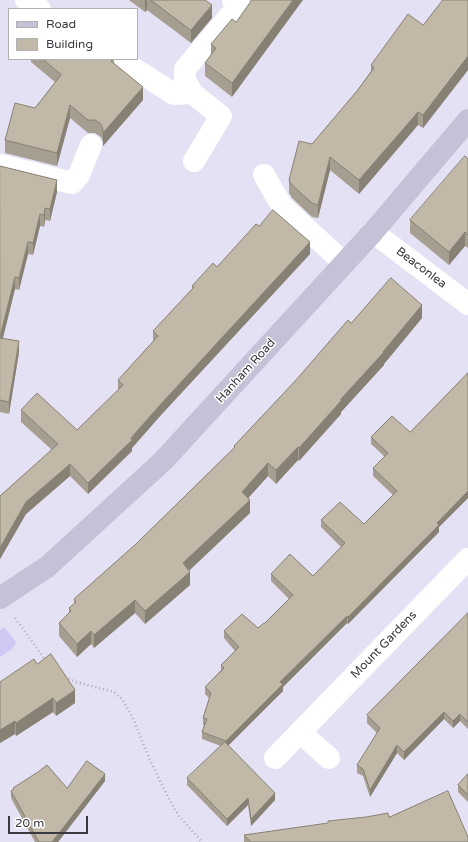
<!DOCTYPE html>
<html>
<head>
<meta charset="utf-8">
<style>
	body { margin:0 }
	#map { position:relative; width:468px; height:842px; overflow:hidden; background:#e5e1f4; font-family:"Varela Round",sans-serif }
	canvas { display:block }
	.legend { position:absolute; left:8px; top:8px; width:130px; height:52px; box-sizing:border-box; background:#fff; border:1px solid #b0afb2; margin:0; padding:5px 7px; list-style:none; font-size:12px; color:#39383f }
	.legend li { display:flex; align-items:center; gap:8px; height:20px }
	.legend b { width:20px; border:1px solid #b0afb2 }
	.scale { position:absolute; left:8px; top:816px; width:80px; height:18px; box-sizing:border-box; border:2px solid #39383f; border-top:0; padding-left:5px; font-size:12px; line-height:14px; white-space:nowrap; color:#39383f; -webkit-text-stroke:3px #fff; paint-order:stroke }
</style>
</head>
<body>
<div id="map">
<canvas width="468" height="842"></canvas>
<ul class="legend">
<li><b style="height:5px;background:#c5c1d7"></b>Road</li>
<li><b style="height:11px;background:#c1b8a7"></b>Building</li>
</ul>
<div class="scale">20 m</div>
</div>
<script>
const context = document.querySelector('canvas').getContext('2d');
context.lineJoin = 'round';
function fill(path, color) {
  context.fillStyle = color;
  context.fill(path, 'evenodd');
}
function strokePath(path, color, width, dash) {
  context.strokeStyle = color;
  context.lineWidth = width;
  context.lineCap = dash ? 'butt' : 'round';
  context.setLineDash(dash || []);
  context.stroke(path);
}
function label(font, color, halo, rows, align = 'center') {
  context.font = font + ' "Varela Round",sans-serif';
  context.lineWidth = 3;
  context.setLineDash([]);
  context.textBaseline = 'middle';
  context.strokeStyle = halo;
  context.fillStyle = color;
  for (const [text, x, y, turn = 0] of rows) {
    context.save();
    context.translate(x, y);
    context.rotate((+turn || 0) * Math.PI / 180);
    context.textAlign = isNaN(turn) ? turn : align;
    if (halo) context.strokeText(text, 0, 0);
    context.fillText(text, 0, 0);
    context.restore();
  }
}
const green = new Path2D(`
	M4,627L16,642L12,649L0,657V630Z`);
const path = new Path2D(`
	M15,618L46,661
	M65,677L76,682L114,692L122,699L132,716L149,758L170,801L179,816L202,842`);
const minor = new Path2D(`
	M26,0L40,9
	M119,59L174,94L192,93
	M194,161L221,116L192,93L185,80V69L239,5L233,0
	M0,165L72,183L79,175L91,145
	M264,175L282,206L344,263
	M373,232L468,304
	M300,732L329,758
	M275,758L468,559`);
const major = new Path2D(`
	M0,598L47,567L163,461L373,232L468,120`);
const wall = new Path2D(`
	M129,0H205L212,18L191,43L147,10L145,12Z
	M468,0V70L423,128L418,125L359,194L330,170L318,218L312,217L292,198L289,193V180L312,144L357,91L371,71V65L423,25Z
	M236,22L232,97L205,76V63L211,55V44Z
	M31,59H114V63L143,100L103,146V142L101,137L95,133H88L70,118L57,166L5,153V140L35,108L55,82L31,62Z
	M468,159V248L465,246L449,265L410,233V220Z
	M0,166L57,192L50,221L45,220L44,227L40,226L33,255L28,254L19,290L15,289L3,338L19,352L9,414L0,412Z
	M259,226L310,254L161,415L132,448V451L88,494L70,476L26,514L0,559V496L52,450L21,422V410L77,430L118,390V380L153,342V331L192,289V286L217,267Z
	M422,318L384,364V365L341,412V414L299,461L298,460L276,484L268,476L248,498L250,513L189,571L190,585L145,624L135,613L94,648L91,644L77,657L59,636V623L69,614V608L74,604V599L136,544L234,448V446L351,323Z
	M468,373V498L439,527V532L348,624L347,623L283,687V691L228,745L275,800L251,826L248,805L227,826L187,785V778L221,746L202,739V732L204,725H203V718L209,698L205,694V687L221,670V665L235,651L224,638V631L258,628L265,623L289,599L271,581V574L313,576L341,547L321,527V520L364,524L393,495L373,476V468L385,457L371,444V437L410,432Z
	M468,613V729L460,721L453,728L444,719L404,760L397,753L370,797L363,776L357,773V765L377,733L367,723V715Z
	M0,682L75,703L56,716L53,712L16,736L15,734L0,743Z
	M468,774V802L458,792V785Z
	M105,781L58,842H35L11,798V791L13,790V788H67Z
	M389,817L468,842H244V835Z`);
const shadedWall = new Path2D(`
	M145,0H147V10L145,12Z
	M293,0H303L232,97V83Z
	M212,5V18L191,43V30Z
	M468,56V70L423,128V115Z
	M143,87V100L103,146V133Z
	M70,105V118L57,166V153Z
	M418,112V125L359,194V180Z
	M330,157V170L318,218V205Z
	M57,180V192L50,221V209Z
	M45,208V220L44,227V215Z
	M40,214V226L33,255V243Z
	M465,232V246L449,265V252Z
	M28,242V254L19,290V278Z
	M310,242V254L161,415L132,448V451L88,494V483L131,438L161,404Z
	M15,277V289L0,349V337Z
	M422,305V318L384,364V365L341,412V414L299,461V448Z
	M19,341V352L9,414V402Z
	M298,447V460L276,484V470Z
	M268,463V476L242,505V492Z
	M70,464V476L26,514L0,559V548L26,502Z
	M468,491V498L439,527V532L348,624V617L437,523Z
	M250,500V513L183,576V563Z
	M190,572V585L145,624V611Z
	M135,600V613L94,648V635Z
	M347,616V623L283,687V691L226,748V741L280,682Z
	M91,631V644L77,657V644Z
	M75,690V703L56,716V703Z
	M53,698V712L16,736V723Z
	M444,712V719L404,760V752Z
	M460,714V721L453,728V721Z
	M15,721V734L0,743V730Z
	M397,745V753L370,797V790Z
	M105,774V781L58,842H52Z
	M275,793V800L251,826V819Z
	M248,798V805L227,826V819Z`);
const building = new Path2D(`
	M151,0H205L212,5L191,30Z
	M252,0H293L232,83L205,63L216,48L211,44L232,19L236,22Z
	M443,0H468V56L423,115L418,112L359,180L330,157L318,205L312,203L292,185L289,180L299,141L312,144L357,91L374,68L371,65L408,14L423,25Z
	M43,59H113L111,61L143,87L103,133V130L101,124L95,120H88L70,105L57,153L5,140L15,103L35,108L61,75Z
	M465,156L468,159V235L465,232L449,252L410,220Z
	M0,166L57,180L50,209L45,208L44,215L40,214L33,243L28,242L19,278L15,277L0,337Z
	M273,210L310,242L161,404L131,438L132,440L88,483L70,464L26,502L0,548V496L58,444L21,410L37,393L77,430L123,385L118,380L158,336L153,331L194,287L192,286L213,263L217,267L256,224L259,226Z
	M391,278L422,305L383,352H384L341,399V401L299,448L298,447L276,470L268,463L242,492L250,500L183,563L190,572L145,611L135,600L94,635L91,631L77,644L59,623L71,611L69,608L76,602L74,599L136,544L235,447L234,446L296,380L348,320L351,323Z
	M0,338L19,341L9,402L0,400Z
	M468,373V491L437,523L439,525L348,617L347,616L280,682L283,684L226,741L202,732L207,719L203,718L211,693L205,687L224,668L221,665L239,647L224,631L242,614L258,628L264,623H265L293,595L271,574L290,554L313,576L345,543L321,520L340,502L364,524L397,491L373,468L388,453L371,437L392,416L410,432Z
	M468,613V722L460,714L453,721L444,712L404,752L397,745L370,790L363,769L357,765L380,728L367,715Z
	M51,654L75,690L56,703L53,698L16,723L15,721L0,730V682L34,659L37,664Z
	M225,742L275,793L251,819L248,798L227,819L187,778Z
	M87,761L105,774L52,842H39L11,791L14,789L13,788L38,772L47,765L67,788Z
	M468,774V795L458,785Z
	M448,791L468,837V842H251L244,835L328,823V821L366,817L388,813L389,817Z`);
const streetNames = [
	["Beaconlea",421,268,37],
	["Hanham Road",246,371,-48],
	["Mount Gardens",384,645,-46]
];
fill(green, '#d0c7f3');
strokePath(path, '#aca9b8', 2.5, [1, 3]);
strokePath(minor, '#fff', 22);
strokePath(major, '#c5c1d7', 22);
fill(wall, '#a69e90');
fill(shadedWall, '#878175');
fill(building, '#c1b8a7');
strokePath(building, '#878175', 1);
label('12px', '#39383f', '#fff', streetNames);
</script>
</body>
</html>
